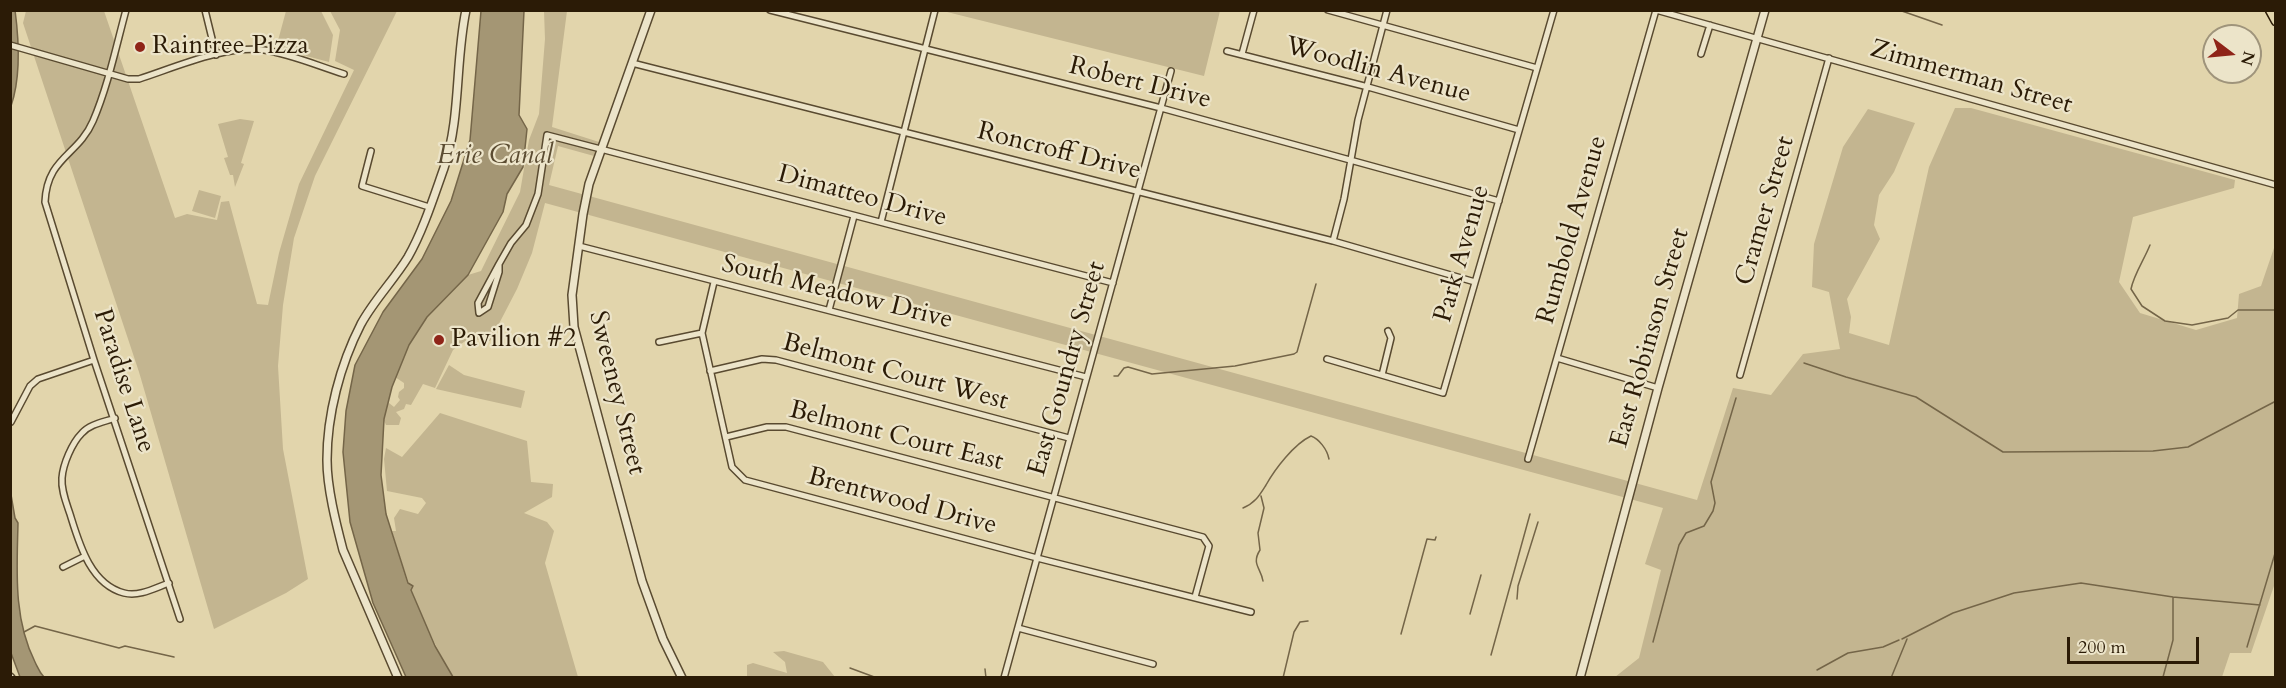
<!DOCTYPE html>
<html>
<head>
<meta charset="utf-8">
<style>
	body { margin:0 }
	#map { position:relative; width:2286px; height:688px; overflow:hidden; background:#e2d5ac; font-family:Cardo,serif }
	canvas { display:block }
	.frame { position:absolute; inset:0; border:12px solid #2b1b06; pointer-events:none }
	.north { position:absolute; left:2202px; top:24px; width:60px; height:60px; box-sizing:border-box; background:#ece4c9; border:2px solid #9f947b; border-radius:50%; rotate:106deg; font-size:16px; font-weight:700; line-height:24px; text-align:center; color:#2b1b06 }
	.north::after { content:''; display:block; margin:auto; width:21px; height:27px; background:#8f2418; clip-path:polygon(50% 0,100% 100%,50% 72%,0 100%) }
	.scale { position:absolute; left:2067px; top:637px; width:132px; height:27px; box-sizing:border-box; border:3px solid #2b1b06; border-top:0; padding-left:8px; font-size:18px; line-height:21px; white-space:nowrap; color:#2b1b06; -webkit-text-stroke:4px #ece4c9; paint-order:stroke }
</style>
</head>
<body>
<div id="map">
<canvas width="2286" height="688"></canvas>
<div class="frame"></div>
<div class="north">N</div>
<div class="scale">200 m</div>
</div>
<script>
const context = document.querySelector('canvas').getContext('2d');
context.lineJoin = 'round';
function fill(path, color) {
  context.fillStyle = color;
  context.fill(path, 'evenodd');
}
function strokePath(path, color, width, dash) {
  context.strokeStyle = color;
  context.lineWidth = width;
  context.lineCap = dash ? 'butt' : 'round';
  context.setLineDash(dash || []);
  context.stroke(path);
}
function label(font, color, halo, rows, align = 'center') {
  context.font = font + ' Cardo,serif';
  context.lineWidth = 4.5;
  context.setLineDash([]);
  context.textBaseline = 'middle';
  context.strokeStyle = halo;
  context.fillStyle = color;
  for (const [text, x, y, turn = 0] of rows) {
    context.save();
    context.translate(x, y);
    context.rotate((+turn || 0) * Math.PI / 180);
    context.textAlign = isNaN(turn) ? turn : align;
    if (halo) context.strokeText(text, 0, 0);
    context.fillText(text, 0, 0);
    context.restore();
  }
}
const green = new Path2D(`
	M26,11H104L175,218L187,214L217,220L221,202L229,201L257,304L268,305L279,253L299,184L354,70L335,61L340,30L330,11H397L315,176L294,238L283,305L278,366L283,449L308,579L286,593L214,629L139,372L23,23Z
	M286,11H321L333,35L329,62L276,48Z
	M544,11H567L552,127L599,142L594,156L558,146L549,185L1697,500L1733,388L1771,395L1803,354L1840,349L1829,292L1812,287L1814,244L1843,147L1868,109L1915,123L1894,172L1879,195L1874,225L1880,239L1847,299L1851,317L1849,333L1889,345L1929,167L1955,108H1971L2235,180L2234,188L2133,217L2119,282L2140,313L2196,330L2237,318L2239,294L2261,286L2275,245V583L2251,653H2230L2222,677H1615L1639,658L1661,570L1645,564L1663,508L545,203L532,253L517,289L490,341L468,339L453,350L435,388L423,384L411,405L406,404L404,409L396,412L401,418L399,425H386L380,412L384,405L389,403L394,407L400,400L398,397L399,392L404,388V383L395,377L409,345L427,317L468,275L481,271L520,192L529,140L539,114L545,39Z
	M947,11V10L1220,11L1204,76L947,12Z
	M240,119L254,121L241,163L244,164L235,187L233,175H230L224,158L228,157L218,124Z
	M199,190L221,196L215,218L192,211Z
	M449,365L464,375L525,391L521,408L436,389Z
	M440,413L527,441L531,482L553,484L552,497L524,513L547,522L554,531L545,563L578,677H453C426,631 407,583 392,531H396L394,518L400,509L418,514L426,503L422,498L387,491L384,459L386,448L402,457Z
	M784,651L823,662L835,677H747V665L753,663L787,673L785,662L773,652Z`);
const water = new Path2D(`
	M15,10C19,40 21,77 11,106L10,11Z
	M481,11H524L519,115L527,129L523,167L507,194L503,212L468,275L427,317L409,345L392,387L384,419L381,475L386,514L408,583L413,586L411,590L435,646L453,677H406L373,603L350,522L343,452L346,411L355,365L383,312L422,259L451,201L470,140Z
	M10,489L15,518L18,523C17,570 13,618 35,662C38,668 39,672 44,677H20L11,653Z`);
const stream = new Path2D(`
	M1899,10L1942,25
	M2150,245C2144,260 2134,274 2131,289L2142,306L2165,321L2192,325L2228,318L2238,310H2276
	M1804,363L1846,377L1916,397L2003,452L2153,451L2188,447L2276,401
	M1114,376H1118L1124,368L1128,367L1152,374L1235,366L1294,354L1297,352L1316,284
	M1261,496L1264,508L1258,533L1260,550C1251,564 1261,568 1263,581
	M1243,508C1255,503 1259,496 1266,485C1275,469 1294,444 1311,436C1319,439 1327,449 1329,459
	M1517,599L1518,586L1538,522
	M1470,614L1481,575
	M24,632L35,626L119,648L125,646L174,657
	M1401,634L1427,539L1435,540L1436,537
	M1902,639L1953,613L2014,593L2081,583L2173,597L2260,605
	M1653,642L1679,545L1686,533L1704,526L1713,511L1715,503L1711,482L1736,398
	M2247,647L2276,550
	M1491,655L1530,514
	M850,668L877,678
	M985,669L986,678
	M1817,670L1848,653L1883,647L1899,640
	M2163,677L2173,640V598
	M1283,678L1294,632L1300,622L1308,621
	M1891,678L1907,639`);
const minor = new Path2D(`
	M126,10C116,47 108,86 93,121C78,156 47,157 45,202L94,360L180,619
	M205,10L216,55
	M770,10L1161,108L1499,201
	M1328,10L1537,68
	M1656,10L2276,185
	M10,45L128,79H139C176,67 225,45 264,50C291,54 318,66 344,74
	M1227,51L1368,87L1519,130
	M1242,54L1254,10
	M1701,54L1710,25
	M632,63L1333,241L1475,282
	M371,151L362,186L429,207
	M881,222L935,10
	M1333,241L1344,199L1358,120L1387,10
	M579,246L1086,377
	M499,264L478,303L479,313L488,307L499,272V264L511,243L526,225L538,194L547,135L1113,283
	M714,282L702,333L732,467L745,480L1037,558L1251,612
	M829,310L854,216
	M659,342L702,333
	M1557,358L1658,388
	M1327,359L1443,393L1554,10
	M710,371L762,359L776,360L1069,438
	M1382,375L1391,338L1388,331
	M1740,375L1829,58
	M115,418C104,422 90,424 82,433C72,443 63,464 62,478C61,490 66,502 70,514C79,543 90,584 124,593C139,597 155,588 169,583
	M11,422L30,386L38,379L94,360
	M726,437L767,427H786L1203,537L1209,546L1195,597
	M1528,459L1656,10
	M63,567L85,556
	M1018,628L1153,664
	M1004,678L1171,71`);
const tertiary = new Path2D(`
	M651,10L589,184L583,214L572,295L574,327L642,581L663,639L682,678
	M10,677L11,678
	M398,678L343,550C336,523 327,488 327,460C327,415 340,365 361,324C374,300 394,280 408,257C423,231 434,196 444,168C461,118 455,62 466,10
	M1580,678L1658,388L1765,10`);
const primary = new Path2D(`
	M2270,10L2276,21`);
const markers = [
	[140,47,6,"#8f2418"],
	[439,340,6,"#8f2418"]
];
const poiNames = [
	["Raintree Pizza",152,47],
	["Pavilion #2",451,340]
];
const streetNames = [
	["Woodlin Avenue",1378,71,15],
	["Zimmerman Street",1971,78,16],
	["Robert Drive",1140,84,14],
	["Roncroff Drive",1059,152,14],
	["Dimatteo Drive",862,197,15],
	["Cramer Street",1766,211,-74],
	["Rumbold Avenue",1573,230,-74],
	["Park Avenue",1463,254,-74],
	["South Meadow Drive",837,293,14],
	["East Robinson Street",1651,338,-74],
	["East Goundry Street",1068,369,-74],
	["Belmont Court West",895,373,15],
	["Paradise Lane",123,381,72],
	["Sweeney Street",616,393,76],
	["Belmont Court East",896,437,14],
	["Brentwood Drive",902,502,15]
];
const waterNames = [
	["Erie Canal",495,157]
];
fill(green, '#c3b590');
fill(water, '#a49674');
strokePath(water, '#746548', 1.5);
strokePath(stream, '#746548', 1.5);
strokePath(minor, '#594a30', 8);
strokePath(tertiary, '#594a30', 10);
strokePath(primary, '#2b1b06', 11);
strokePath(minor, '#ece4c9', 5);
strokePath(tertiary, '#ece4c9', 7);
strokePath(primary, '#e2d5ac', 8);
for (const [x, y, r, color] of markers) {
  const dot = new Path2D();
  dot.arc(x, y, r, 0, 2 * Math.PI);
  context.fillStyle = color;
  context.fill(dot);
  strokePath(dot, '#ece4c9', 2);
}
label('26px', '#2b1b06', '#ece4c9', poiNames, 'left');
label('26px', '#2b1b06', '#ece4c9', streetNames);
label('italic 27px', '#5b4c32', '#ece4c9', waterNames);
</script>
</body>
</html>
